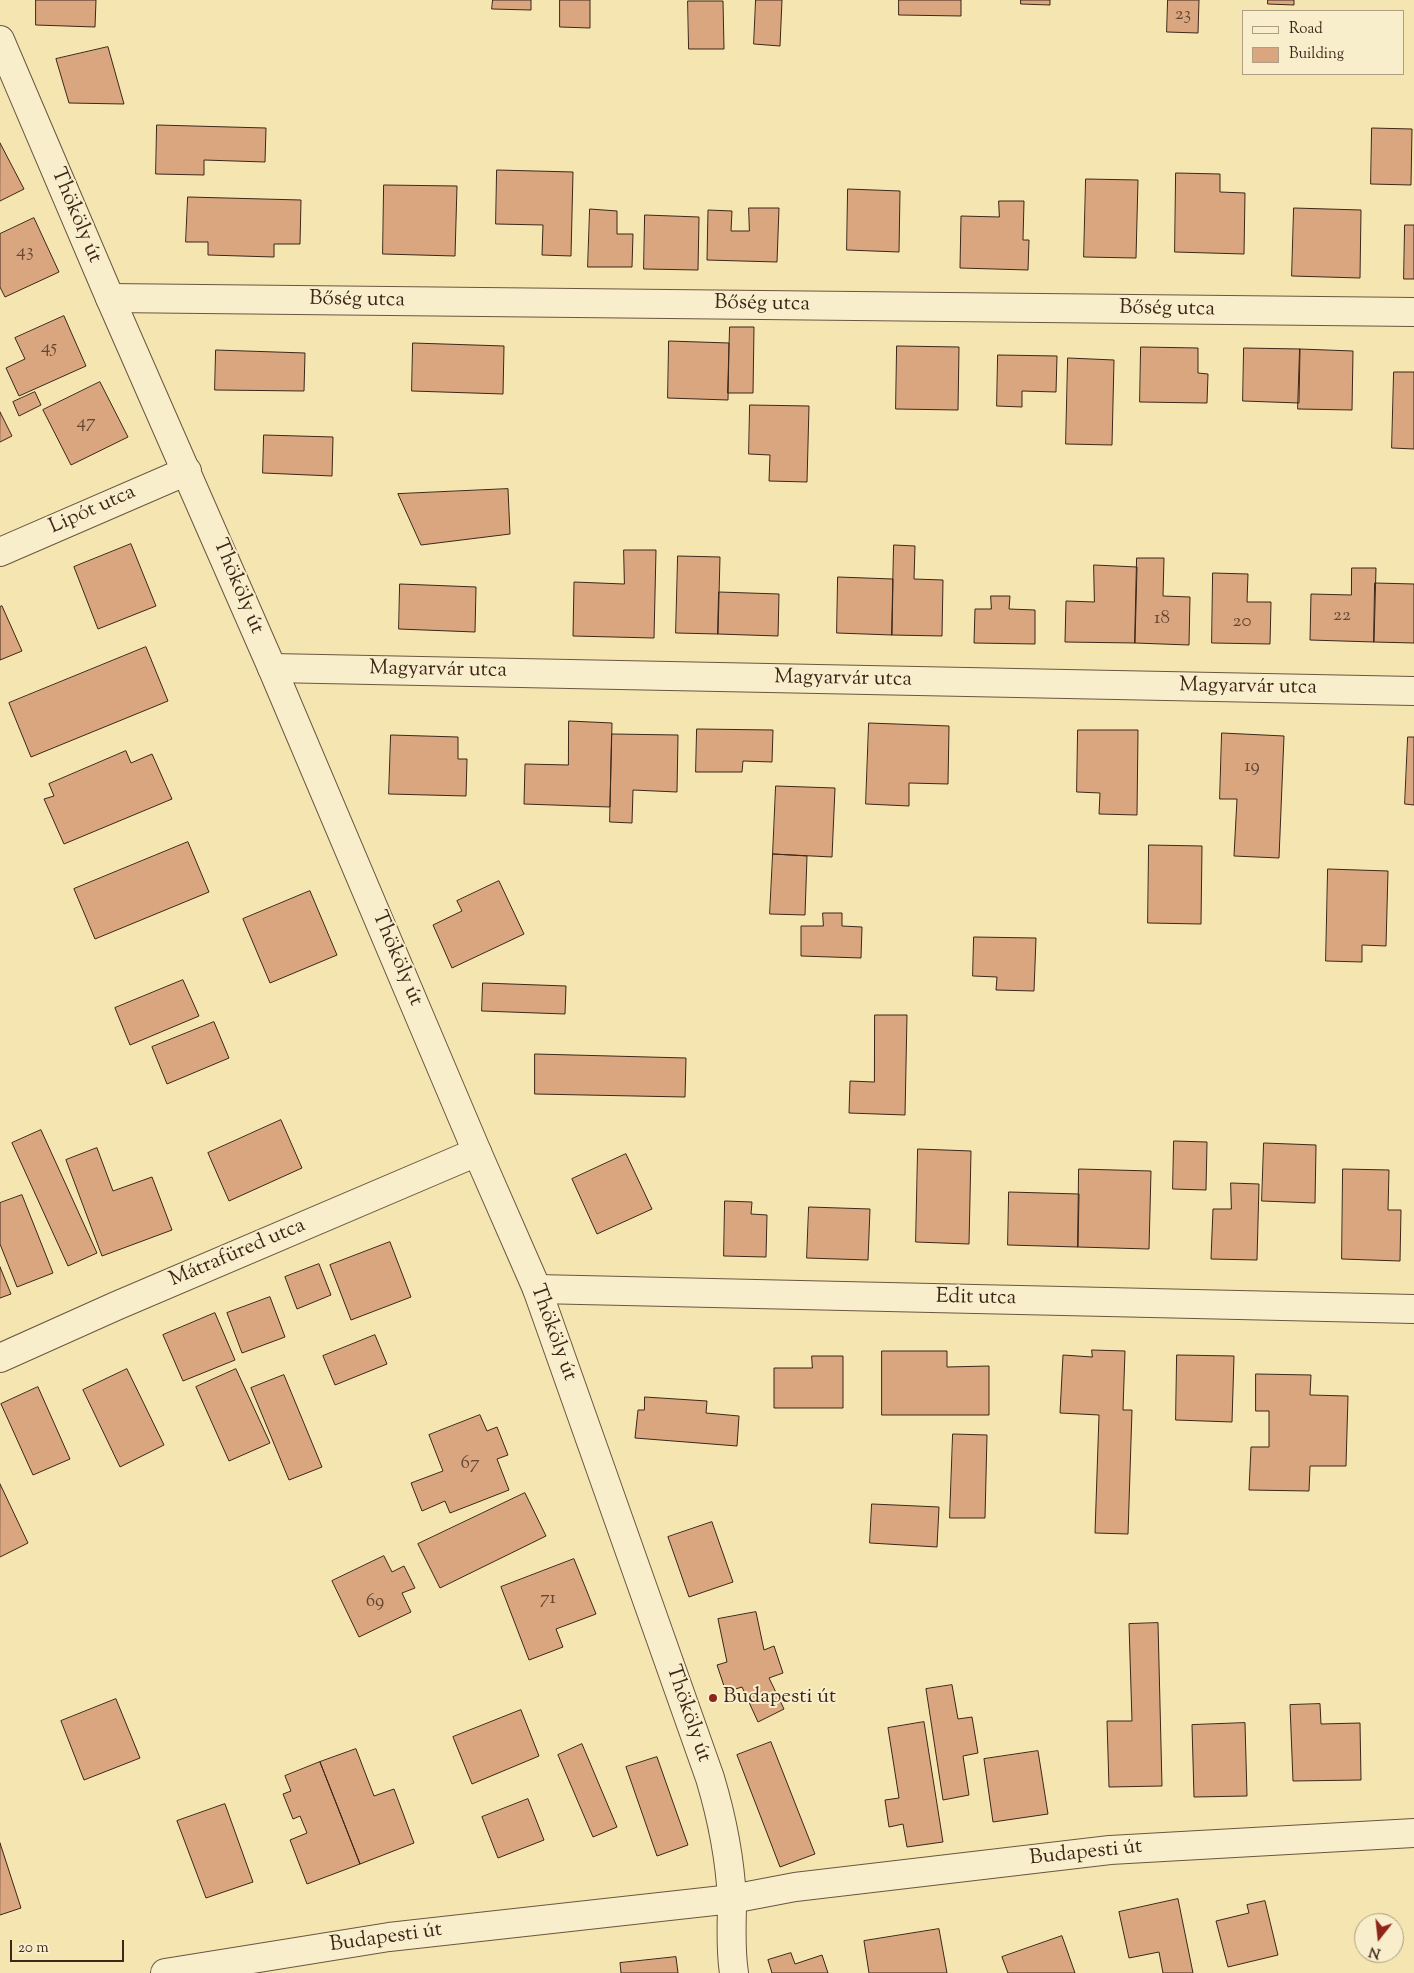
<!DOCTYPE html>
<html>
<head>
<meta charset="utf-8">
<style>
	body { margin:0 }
	#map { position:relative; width:1414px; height:1973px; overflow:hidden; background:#f5e5b0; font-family:"Sorts Mill Goudy",serif }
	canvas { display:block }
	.legend { position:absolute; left:1242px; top:10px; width:162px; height:65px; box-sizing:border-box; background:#f8eecc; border:1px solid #ad9e84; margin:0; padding:6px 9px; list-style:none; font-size:15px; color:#3c2719 }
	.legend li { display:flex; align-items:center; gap:10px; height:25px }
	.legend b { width:25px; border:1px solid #ad9e84 }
	.north { position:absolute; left:1354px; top:1913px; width:50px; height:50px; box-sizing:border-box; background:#f8eecc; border:1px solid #ad9e84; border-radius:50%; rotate:196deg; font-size:14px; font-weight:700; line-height:20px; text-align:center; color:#3c2719 }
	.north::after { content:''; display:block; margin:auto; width:18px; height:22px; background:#8f2418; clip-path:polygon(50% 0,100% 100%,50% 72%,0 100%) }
	.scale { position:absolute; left:10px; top:1940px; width:114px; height:22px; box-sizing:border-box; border:2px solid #3c2719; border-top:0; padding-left:6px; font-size:15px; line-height:18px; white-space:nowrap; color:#3c2719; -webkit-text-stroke:4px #f8eecc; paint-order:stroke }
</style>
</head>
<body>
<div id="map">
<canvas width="1414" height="1973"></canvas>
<ul class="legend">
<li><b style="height:6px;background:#f8eecc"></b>Road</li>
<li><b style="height:14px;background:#daa680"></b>Building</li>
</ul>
<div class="north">N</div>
<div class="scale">20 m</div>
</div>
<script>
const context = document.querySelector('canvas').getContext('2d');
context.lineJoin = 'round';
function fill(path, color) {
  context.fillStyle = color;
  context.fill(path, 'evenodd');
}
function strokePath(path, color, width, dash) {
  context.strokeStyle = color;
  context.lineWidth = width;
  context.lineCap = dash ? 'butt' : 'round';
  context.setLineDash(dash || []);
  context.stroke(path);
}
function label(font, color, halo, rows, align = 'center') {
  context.font = font + ' "Sorts Mill Goudy",serif';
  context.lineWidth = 4;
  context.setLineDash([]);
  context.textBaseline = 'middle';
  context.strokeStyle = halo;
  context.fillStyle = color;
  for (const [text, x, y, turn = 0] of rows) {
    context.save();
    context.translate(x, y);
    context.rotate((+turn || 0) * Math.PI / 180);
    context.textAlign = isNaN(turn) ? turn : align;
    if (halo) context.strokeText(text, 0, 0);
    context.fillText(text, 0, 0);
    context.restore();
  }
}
const building = new Path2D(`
	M36,0H96L95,27L36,25Z
	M493,0H531V10L492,9Z
	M560,0H590V28L560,27Z
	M756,0H782L780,46L754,44Z
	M899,0H961V16L899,15Z
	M1021,0H1050V5L1021,4Z
	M1168,0H1199L1198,33L1167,32Z
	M1268,0H1294V5L1268,4Z
	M688,1H723L724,49H689Z
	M108,47L124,104L69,103L56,59Z
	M157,125L266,128L265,162L204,160V175L156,174Z
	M1372,128L1412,129L1411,185L1371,184Z
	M0,143L24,189L0,201Z
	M497,170L573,172L571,256L542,255L543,225L496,224Z
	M1176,173L1220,174V192L1245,193L1244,254L1175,252Z
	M1086,179L1138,180L1136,258L1084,257Z
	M384,185L457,186L455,256L383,254Z
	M848,189L900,191L899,252L847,250Z
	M188,197L301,200L300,244H274V257L208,255V242H186Z
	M999,201H1024L1023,240H1029L1028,270L960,268L961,216L999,217Z
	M749,208H779L777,262L707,260L708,210L732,211L731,231H749Z
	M1294,208L1361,210L1360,278L1292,276Z
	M590,209L617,211V234H633L632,267H588Z
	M645,215L699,217L698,270L644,269Z
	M34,218L59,272L5,297L0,287V234Z
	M1405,225H1414V279H1404Z
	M64,316L86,366L19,396L6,368L25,359L15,338Z
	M730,327H754L753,393H728Z
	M669,341L729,343L728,400L668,398Z
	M413,343L504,346L503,394L412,391Z
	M897,346L959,347L958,410L896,409Z
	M1141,347L1198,348V373L1208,374L1207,403L1140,402Z
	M1244,348L1300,349L1299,403L1243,401Z
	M1300,349L1353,351L1352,410L1298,409Z
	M216,350L305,353L304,391L215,390Z
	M998,355L1057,356L1056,392L1022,391V407L997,406Z
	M1068,358L1114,360L1112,445L1066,444Z
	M1394,372H1414V449L1392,448Z
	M100,382L128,437L71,465L43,410Z
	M35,392L41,405L19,416L13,402Z
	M750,405L809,406L807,482L769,481L770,455L749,454Z
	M0,412L12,436L0,442Z
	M264,435L333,437L332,476L263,473Z
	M508,489L510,534L421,545L398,494Z
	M131,544L156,606L98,629L74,567Z
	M894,545L915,546L914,579L943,580L942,636L892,635Z
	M624,550H656L654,638L573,636L574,582L624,584Z
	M678,556L720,557L718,634L676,633Z
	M1137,558H1164L1163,596L1190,597L1189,645L1135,643Z
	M1094,565L1137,567L1135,643L1065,642L1066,601L1094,602Z
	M1352,568H1376L1374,642L1310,640L1311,594L1351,595Z
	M1213,573L1248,574L1247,602H1271L1270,644L1212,643Z
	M838,577L893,579L892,635L837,633Z
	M1375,583L1414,584V643L1374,642Z
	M400,584L476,587L475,632L399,629Z
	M719,592L779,594L778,636L718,634Z
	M991,596H1010L1009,609L1035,610V644L974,643L975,609H991Z
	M2,606L22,651L0,660V607Z
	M146,647L168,701L31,757L9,703Z
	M569,721L612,723L610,807L524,804L525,764L568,765Z
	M869,723L949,726L948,784L909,783V806L866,804Z
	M697,729L773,730L772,762L743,761L742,772H696Z
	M1078,730H1138L1137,815L1099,814L1100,793L1077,792Z
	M1222,733L1284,736L1279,858L1234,856L1237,799H1220Z
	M612,734L678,735L677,792L633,790L632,823L610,822Z
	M391,735L458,737V759H467L466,796L389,794Z
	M1408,737H1414V805L1405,804Z
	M126,751L131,763L152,754L172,799L64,844L44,799L54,796L49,784Z
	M776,786L835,788L832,857L773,854Z
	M188,842L209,892L95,939L74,889Z
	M1149,845L1202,846L1201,924L1148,923Z
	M773,854L807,856L805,915L770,914Z
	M1328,869L1388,871L1386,946L1362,945V962L1326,961Z
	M499,881L524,934L452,968L433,925L462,911L457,901Z
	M310,891L337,955L270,983L243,919Z
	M823,913H842V926L862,927L861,958L801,956V926H823Z
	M974,937L1036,938L1034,991L996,990L997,977L973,976Z
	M183,980L199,1016L130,1045L115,1008Z
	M483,983L566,986L565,1014L482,1011Z
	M875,1015H907L905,1115L849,1113L850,1081L874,1082Z
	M214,1022L229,1058L167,1084L152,1047Z
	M535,1054L686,1058L685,1097L535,1094Z
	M281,1120L302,1168L229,1201L208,1153Z
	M41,1130L97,1253L68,1266L12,1143Z
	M1174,1141L1207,1142L1206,1190L1173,1189Z
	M1264,1143L1316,1145L1315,1203L1262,1201Z
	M97,1148L113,1191L152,1177L172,1230L102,1256L66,1160Z
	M918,1149L971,1151L969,1244L916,1242Z
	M626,1154L652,1209L597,1234L572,1179Z
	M1079,1169L1151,1171L1149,1249L1078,1247Z
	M1343,1169L1389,1170L1388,1210H1401L1400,1261L1342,1259Z
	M1231,1183L1259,1184L1257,1260L1211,1259L1213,1209H1231Z
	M1009,1192L1079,1194L1078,1247L1008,1245Z
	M22,1195L53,1273L17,1287L0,1244V1203Z
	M725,1201L752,1202L751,1214L767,1215L766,1257L724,1256Z
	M809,1207L870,1209L868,1260L807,1258Z
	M390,1242L411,1297L351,1320L330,1265Z
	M319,1264L331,1295L297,1309L285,1277Z
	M0,1267L11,1294L0,1298Z
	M270,1297L285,1337L242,1353L227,1313Z
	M215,1313L235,1360L183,1381L163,1335Z
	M375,1335L387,1364L335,1385L323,1356Z
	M1092,1350L1125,1351L1123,1410H1132L1128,1534L1095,1533L1099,1415L1060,1413L1063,1355L1092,1357Z
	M882,1351H947V1367L989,1366V1415H882Z
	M1177,1355L1234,1356L1232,1422L1176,1420Z
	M812,1356H843V1408H774V1368H812Z
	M127,1369L164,1445L120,1467L83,1390Z
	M236,1369L270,1443L229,1461L196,1387Z
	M1256,1374L1311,1375L1310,1395L1348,1396L1346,1466H1310L1309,1491L1249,1490L1251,1447H1269V1411H1256Z
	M284,1375L322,1467L289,1480L251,1388Z
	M38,1387L70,1459L33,1475L1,1404Z
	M645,1397L707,1401L706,1413L739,1416L737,1446L635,1438L638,1410H644Z
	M480,1415L487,1431L497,1427L508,1455L497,1459L509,1490L450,1513L445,1501L422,1511L411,1483L443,1471L429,1435Z
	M953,1434L987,1435L985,1518H950Z
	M0,1484L28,1543L0,1557Z
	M525,1493L546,1536L440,1588L418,1544Z
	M872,1504L939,1507L937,1547L870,1543Z
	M712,1522L733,1582L689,1597L668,1537Z
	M384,1556L392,1572L404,1566L415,1588L402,1593L411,1612L359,1637L332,1581Z
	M574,1559L596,1614L556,1629L563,1647L529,1660L501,1587Z
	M756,1612L764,1650L774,1646L783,1673L769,1678L784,1709L758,1722L742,1687L726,1692L717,1665L727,1662L718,1619Z
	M1158,1623L1162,1786L1109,1787L1107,1721H1132L1129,1624Z
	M952,1685L958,1719L972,1717L978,1753L963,1756L969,1795L943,1800L926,1689Z
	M116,1699L140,1758L84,1780L61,1721Z
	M1320,1704L1321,1724L1360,1723L1361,1780L1293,1781L1290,1705Z
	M521,1710L539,1756L472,1784L453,1737Z
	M924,1722L943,1842L907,1847L903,1824L889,1827L885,1800L899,1798L888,1728Z
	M1245,1723L1247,1796L1194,1797L1192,1725Z
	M771,1742L815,1854L780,1867L737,1755Z
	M582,1744L617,1827L593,1837L558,1755Z
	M356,1749L374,1796L394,1789L414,1843L360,1864L320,1762Z
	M1038,1751L1048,1814L993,1822L984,1759Z
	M657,1757L688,1845L657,1856L626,1767Z
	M320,1762L360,1864L307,1884L290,1840L307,1833L300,1816L293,1819L283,1794L291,1791L285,1776Z
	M528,1799L544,1840L498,1858L482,1817Z
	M225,1804L253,1882L206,1898L177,1821Z
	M0,1843L21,1908L0,1915Z
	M1178,1899L1193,1973H1163L1159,1952L1129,1958L1119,1912Z
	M1265,1901L1278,1955L1228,1967L1216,1921L1249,1913L1247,1905Z
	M939,1929L947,1973H869L864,1941Z
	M1062,1936L1075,1973H1008L1002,1957Z
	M791,1953L795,1964L822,1955L828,1973H772L768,1960Z
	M676,1957L678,1973H621L620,1963Z`);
const minor = new Path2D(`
	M110,298L1414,312
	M0,552L187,471
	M272,668L1414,691
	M537,1289L1414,1309
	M0,1358L116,1306L477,1152
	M165,1973L389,1937L732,1899L795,1887L1110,1850L1414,1833`);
const tertiary = new Path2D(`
	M0,40L110,298L272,668L477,1152L537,1289L710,1778C722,1818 730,1858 732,1900C732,1924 730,1948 734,1973`);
const markers = [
	[713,1698,5,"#8f2418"]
];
const numberNames = [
	["23",1183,16],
	["43",25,253],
	["45",49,349],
	["47",86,424],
	["22",1342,617],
	["18",1162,620],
	["20",1242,623],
	["19",1252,768],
	["67",470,1465],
	["71",548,1600],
	["69",375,1603]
];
const streetNames = [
	["Thököly út",75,216,67],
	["Bőség utca",357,301,1],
	["Bőség utca",762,305,1],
	["Bőség utca",1167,310,1],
	["Lipót utca",93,511,-24],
	["Thököly út",237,587,67],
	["Magyarvár utca",438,671,1],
	["Magyarvár utca",843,680,1],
	["Magyarvár utca",1248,688,1],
	["Thököly út",396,959,67],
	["Mátrafüred utca",238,1254,-23],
	["Edit utca",976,1299,1],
	["Thököly út",552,1333,70],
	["Thököly út",687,1714,71],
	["Budapesti út",1086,1854,-6],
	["Budapesti út",386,1939,-8]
];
const poiNames = [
	["Budapesti út",723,1698]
];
fill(building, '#daa680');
strokePath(building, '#3c2719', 1);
strokePath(minor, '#6a563f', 30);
strokePath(tertiary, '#6a563f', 30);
strokePath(minor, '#f8eecc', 28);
strokePath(tertiary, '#f8eecc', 28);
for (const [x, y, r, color] of markers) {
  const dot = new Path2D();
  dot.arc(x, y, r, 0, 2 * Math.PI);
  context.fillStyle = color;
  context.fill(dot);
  strokePath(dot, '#f8eecc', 2);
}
label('19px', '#644733', null, numberNames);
label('21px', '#3c2719', '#f8eecc', streetNames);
label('21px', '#3c2719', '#f8eecc', poiNames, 'left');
</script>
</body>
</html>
